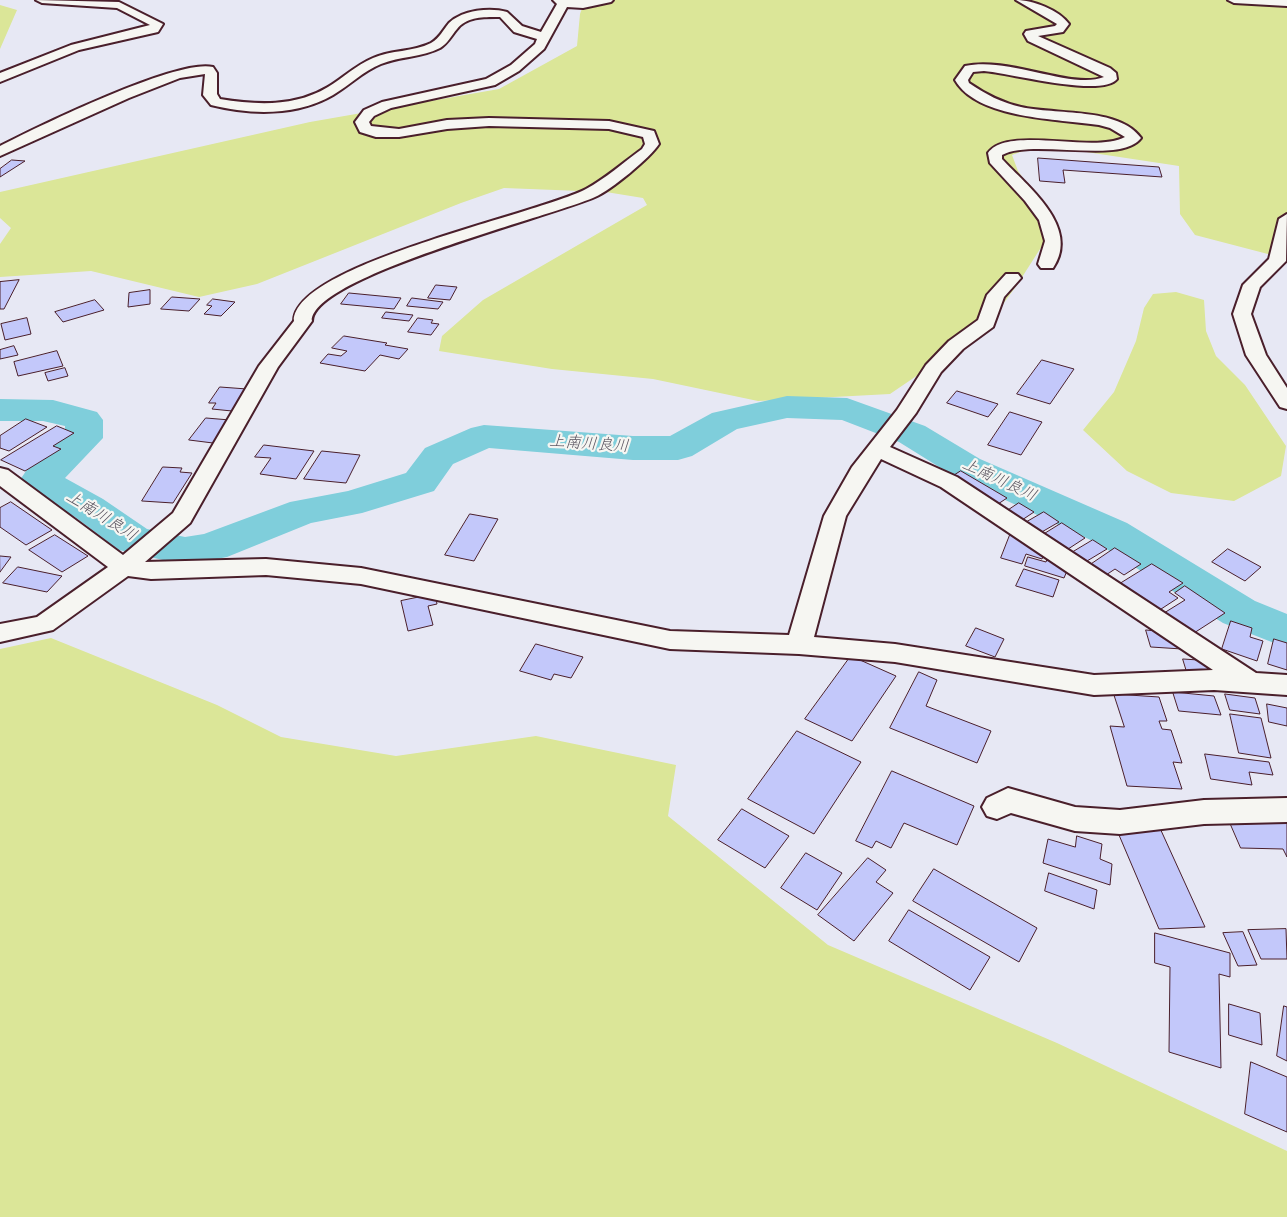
<!DOCTYPE html>
<html>
<head>
<meta charset="utf-8">
<style>
	body { margin:0 }
	canvas { display:block; background:#e7e8f4 }
</style>
</head>
<body>
<canvas width="1287" height="1217"></canvas>
<script>
const context = document.querySelector('canvas').getContext('2d');
context.lineJoin = 'round';
function fill(path, color) {
  context.fillStyle = color;
  context.fill(path, 'evenodd');
}
function strokePath(path, color, width, dash) {
  context.strokeStyle = color;
  context.lineWidth = width;
  context.lineCap = dash ? 'butt' : 'round';
  context.setLineDash(dash || []);
  context.stroke(path);
}
function label(font, color, halo, rows, align = 'center') {
  context.font = font + ' "Architects Daughter","Klee One",sans-serif';
  context.lineWidth = 4.5;
  context.setLineDash([]);
  context.textBaseline = 'middle';
  context.strokeStyle = halo;
  context.fillStyle = color;
  for (const [text, x, y, turn = 0] of rows) {
    context.save();
    context.translate(x, y);
    context.rotate((+turn || 0) * Math.PI / 180);
    context.textAlign = isNaN(turn) ? turn : align;
    if (halo) context.strokeText(text, 0, 0);
    context.fillText(text, 0, 0);
    context.restore();
  }
}
const green = new Path2D(`
	M585,0H1287V259L1195,235L1180,214L1179,166L1040,145L1012,155L1018,171L1056,224L1017,285L984,330L890,394L758,401L653,379L552,369L439,351L442,336L483,300L647,205L643,198L606,192L504,188L461,203L257,284L199,297L91,271L0,277V244L11,228L0,218V192L310,122L499,89L577,46L580,14Z
	M0,5L17,10L0,49Z
	M1176,292L1204,300L1206,331L1216,356L1245,385L1286,446L1281,476L1234,501L1171,493L1127,471L1083,430L1114,392L1136,341L1144,308L1153,294Z
	M51,638L217,705L281,737L396,756L536,736L676,765L668,816L828,945L1057,1043L1287,1151V1217H0V649Z`);
const river = new Path2D(`
	M787,396L847,398L925,426L980,459L1127,523L1255,601L1287,614V648L1223,623L1097,543L952,475L899,442L842,420L787,418L737,429L692,456L678,460H633L489,448L453,464L434,491L362,513L311,523L227,557L185,565L119,550L75,517L26,489L20,480L26,471L65,435V426L43,421H0V399L53,400L97,412L103,420V438L65,478L103,499L147,529L185,537L204,534L290,502L348,491L406,473L425,448L471,428L484,425L633,436H670L712,413Z`);
const building = new Path2D(`
	M1038,158L1159,167L1162,177L1063,170L1065,183L1040,181Z
	M12,160L25,161L0,177V169Z
	M19,280L4,309H0V282Z
	M436,285L457,287L450,300L428,298Z
	M150,290V304L128,307L129,293Z
	M349,293L401,298L394,309L341,304Z
	M172,297L200,299L189,311L161,309Z
	M412,298L443,302L438,309L407,306Z
	M213,299L235,302L221,316L204,314L212,306L207,305Z
	M95,300L104,310L63,322L55,312Z
	M386,312L413,315L409,321L382,318Z
	M27,318L31,334L5,340L1,324Z
	M418,318L433,320L431,323L439,324L431,335L408,332Z
	M344,336L387,343L385,345L408,349L399,359L380,355L365,371L320,363L328,354L341,356L347,351L332,348Z
	M14,346L18,355L0,359V350Z
	M57,351L63,366L18,376L14,362Z
	M1042,360L1074,369L1050,404L1017,394Z
	M65,368L68,376L48,381L45,373Z
	M220,387L247,389L232,411L212,409L216,403H209Z
	M957,391L998,404L988,417L947,403Z
	M1010,412L1042,422L1021,455L988,445Z
	M206,418L230,420L213,443L189,440Z
	M26,419L47,427L9,451L0,448V436Z
	M57,426L74,433L53,446L61,449L25,471L1,460Z
	M264,445L314,451L296,479L260,474L271,458L255,457Z
	M322,451L360,455L346,483L304,479Z
	M163,467L182,468L180,472L192,473L173,503L142,501Z
	M961,471L1007,498L995,506L950,478Z
	M11,502L52,530L26,545L0,527V508Z
	M1019,503L1034,512L1019,522L1004,513Z
	M1044,512L1059,522L1040,533L1025,523Z
	M470,514L498,519L474,561L445,555Z
	M1062,523L1085,538L1065,551L1041,536Z
	M55,535L88,556L62,572L29,550Z
	M1010,535L1035,543L1045,552L1042,559L1026,554L1022,564L1001,558Z
	M1093,540L1107,549L1087,561L1073,552Z
	M1115,548L1141,564L1124,575L1115,569L1106,575L1090,565Z
	M1228,549L1261,567L1245,581L1212,562Z
	M0,556L11,557L0,572Z
	M1028,557L1046,562L1047,559L1069,566L1064,578L1025,566Z
	M1152,564L1183,583L1169,592L1178,598L1158,611L1118,585Z
	M18,567L62,576L47,592L3,583Z
	M1024,569L1059,580L1053,597L1016,586Z
	M1185,586L1225,613L1194,633L1164,613L1185,600L1175,593Z
	M435,594L437,604L428,606L433,625L408,631L401,601Z
	M1231,621L1252,628L1250,637L1263,641L1257,661L1222,649Z
	M976,628L1004,639L995,657L966,646Z
	M1146,630L1168,632L1182,649L1151,647Z
	M1274,639L1287,643V670L1268,664Z
	M536,644L583,657L571,678L554,674L551,680L520,671Z
	M851,656L896,676L852,741L805,719Z
	M1183,659L1214,661L1219,674L1187,672Z
	M919,672L937,680L926,706L991,731L977,763L890,728Z
	M1173,692L1214,696L1221,715L1179,711Z
	M1114,694L1159,697L1167,721H1159L1162,729L1171,730L1182,763L1173,762L1182,789L1127,786L1110,726L1124,727Z
	M1225,694L1255,698L1260,714L1230,710Z
	M1267,704L1287,708V726L1269,722Z
	M1230,714L1261,718L1271,758L1239,753Z
	M797,731L861,762L814,834L748,799Z
	M1205,754L1269,762L1273,775L1249,772L1252,785L1211,779Z
	M892,771L974,806L957,845L904,823L891,848L876,841L872,848L856,841Z
	M742,809L789,836L765,868L718,840Z
	M1228,818L1287,820V857L1283,849L1241,848Z
	M1159,826L1205,927L1159,929L1116,828Z
	M1077,836L1102,844L1100,859L1112,864L1110,885L1043,863L1048,839L1075,847Z
	M806,853L842,873L817,910L781,888Z
	M868,858L886,870L876,882L893,893L854,941L818,915Z
	M934,869L1037,928L1019,962L913,901Z
	M1049,873L1097,890L1094,909L1045,891Z
	M909,910L990,957L970,990L889,941Z
	M1286,929L1287,959H1261L1248,930Z
	M1243,932L1257,965L1238,966L1223,933Z
	M1155,933L1230,953V977L1219,974L1221,1068L1169,1052L1170,967L1155,963Z
	M1229,1004L1260,1013L1262,1045L1229,1035Z
	M1284,1006L1287,1007V1061L1277,1056Z
	M1251,1062L1287,1077V1132L1245,1114Z`);
const minor = new Path2D(`
	M36,0L119,2L163,24L158,32L79,50L0,82V73L71,45L150,25L117,8L42,3Z
	M553,0H613L611,2L583,8L567,7L544,49L519,71L495,85L391,108L374,116L369,122L371,126L399,129L447,120L489,118L609,121L654,131L659,144C650,158 611,190 595,197C553,216 312,276 312,321L278,367L190,523L145,562L266,559L361,568L670,631L789,635L824,516L852,467L897,410L926,365L949,341L978,320L987,295L1006,274H1018L1021,278L1004,297L993,327L963,349L941,372L916,413L890,447L957,477L1256,673L1287,675V695L1214,690L1094,695L895,662L799,654L670,649L361,584L266,575L151,579L128,576L53,630L0,642V624L37,617L108,567L0,486V468L8,470L123,555L173,513L259,366L294,321C294,264 539,214 586,189C605,179 624,162 642,149L645,144L643,137L609,129L489,126L447,129L399,137H376L360,132L355,122L364,110L382,102L486,79L511,65L535,44L537,39L514,32L500,17C486,17 467,16 457,29C451,36 448,43 440,48C421,58 400,56 381,64C363,71 350,85 333,95C297,116 251,115 211,105L203,95L205,74L180,78L129,98L0,156V146C37,127 178,58 213,67L217,73V94L220,99C257,105 295,107 328,87C343,78 356,65 373,58C391,50 413,52 431,43C440,38 443,30 449,23C462,10 490,7 507,12L522,26L541,32L557,4ZM881,459L941,487L1213,670L1094,675L895,644L814,637L846,516Z
	M1016,0C1033,0 1059,10 1069,24L1063,32L1038,36L1110,68L1116,73L1117,79C1102,98 1010,73 984,71L973,72L968,80L969,83C985,94 1002,103 1021,107C1055,115 1119,107 1141,138C1121,165 1033,138 1002,155V159C1027,186 1081,227 1053,268H1041L1038,264L1045,241L1039,220L1025,201L990,163L988,153C1008,125 1094,154 1125,137L1110,128L1099,125C1059,119 977,119 955,80L965,66C1008,56 1072,90 1104,77L1028,41L1024,34L1026,31L1055,26L1057,24Z
	M1228,0H1287V6L1234,3Z
	M1287,214L1286,261L1260,287L1251,314L1266,355L1287,388V409L1280,407L1246,355L1233,314L1243,285L1269,259L1279,219Z
	M1008,788L1075,807L1120,810L1204,800L1287,798V822L1204,824L1120,834L1075,831L1011,813L997,819L987,816L982,807L987,798Z`);
const waterNames = [
	["上南川良川",589,445,4],
	["上南川良川",999,481,25],
	["上南川良川",101,517,32]
];
fill(green, '#dbe698');
fill(river, '#7fcedb');
fill(building, '#c3c8fa');
strokePath(building, '#4a1f2b', 1);
strokePath(minor, '#4a1f2b', 4);
fill(minor, '#f6f6f2');
label('italic 16px', '#5a5460', '#f6f6f2', waterNames);
</script>
</body>
</html>
